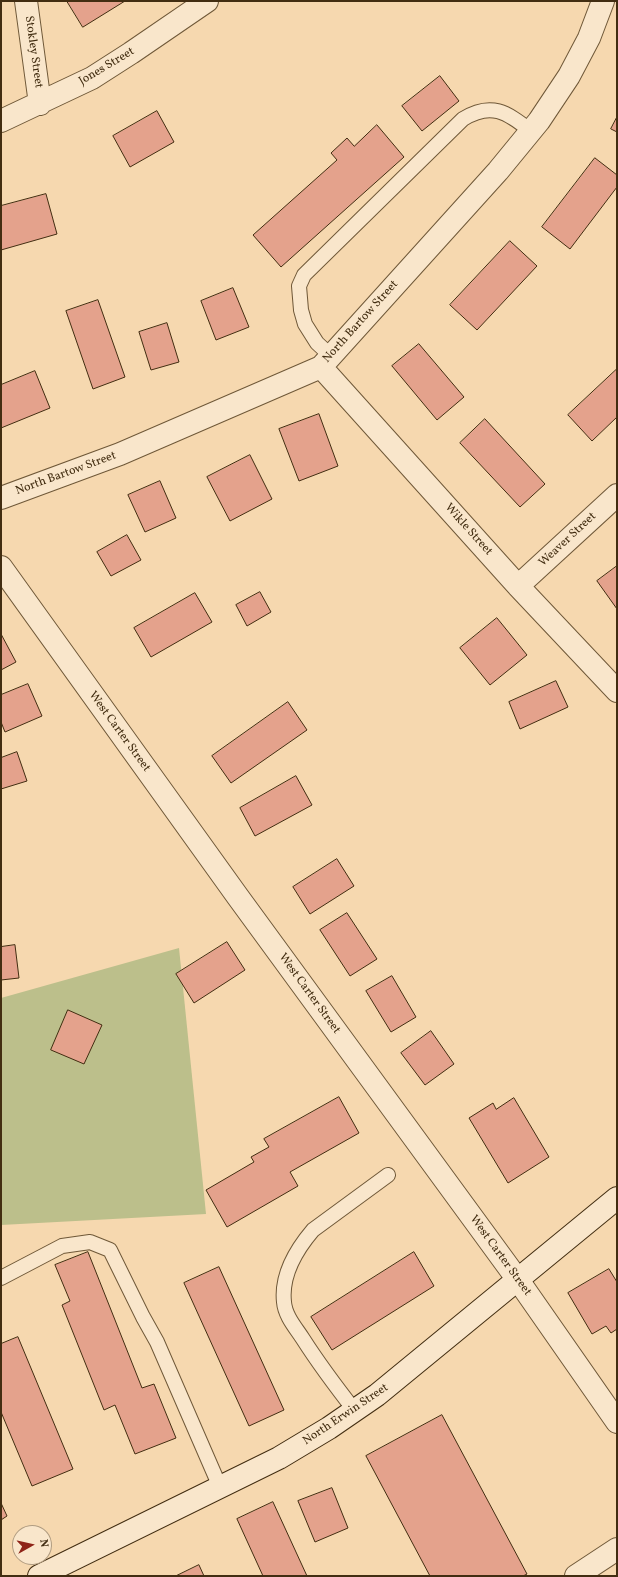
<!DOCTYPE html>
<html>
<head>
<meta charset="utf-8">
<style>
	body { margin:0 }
	#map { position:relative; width:618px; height:1577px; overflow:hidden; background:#f6d8af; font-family:Vollkorn,serif }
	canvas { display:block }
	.frame { position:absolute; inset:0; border:2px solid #422d11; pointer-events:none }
	.north { position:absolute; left:12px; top:1525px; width:40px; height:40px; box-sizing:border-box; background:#f9e6cb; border:1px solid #b09c81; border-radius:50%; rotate:82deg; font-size:11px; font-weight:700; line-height:16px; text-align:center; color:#422d11 }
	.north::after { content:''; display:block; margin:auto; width:14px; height:18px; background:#8f2418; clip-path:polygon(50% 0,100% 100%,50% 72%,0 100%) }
</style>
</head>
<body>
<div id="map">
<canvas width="618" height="1577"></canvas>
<div class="frame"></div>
<div class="north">N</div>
</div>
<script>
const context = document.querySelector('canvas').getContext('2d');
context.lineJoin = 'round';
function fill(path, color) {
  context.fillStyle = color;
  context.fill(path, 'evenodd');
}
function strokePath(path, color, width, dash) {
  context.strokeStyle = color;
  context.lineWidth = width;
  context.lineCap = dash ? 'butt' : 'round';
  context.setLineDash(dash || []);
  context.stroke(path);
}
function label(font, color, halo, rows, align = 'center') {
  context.font = font + ' Vollkorn,serif';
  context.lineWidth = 3;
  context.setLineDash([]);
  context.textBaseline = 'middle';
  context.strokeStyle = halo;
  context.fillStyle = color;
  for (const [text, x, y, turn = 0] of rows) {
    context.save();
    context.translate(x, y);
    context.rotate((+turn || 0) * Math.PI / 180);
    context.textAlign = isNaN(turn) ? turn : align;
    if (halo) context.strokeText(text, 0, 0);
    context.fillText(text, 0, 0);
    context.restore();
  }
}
const green = new Path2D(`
	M179,948L206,1214L1,1225V998Z`);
const building = new Path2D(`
	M67,1H125L83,27Z
	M440,76L459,101L422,131L402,106Z
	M157,111L174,142L130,167L113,136Z
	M617,117V132L611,129Z
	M377,125L404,157L281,267L253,235L337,160L331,153L347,138L354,146Z
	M595,158L617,175V187L570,249L542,227Z
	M46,194L57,234L1,250V206Z
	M510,241L537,266L477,330L450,305Z
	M233,288L249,327L216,340L201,301Z
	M98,300L125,377L93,389L66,311Z
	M167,323L179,362L151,370L139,332Z
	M419,344L464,397L437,420L392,366Z
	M617,369V417L592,441L568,415Z
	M35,371L50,408L1,428V385Z
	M319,414L338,466L299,481L279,429Z
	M485,419L545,484L520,507L460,443Z
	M250,455L272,499L230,521L207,477Z
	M160,481L176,518L145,532L128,495Z
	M127,535L141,560L111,576L97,552Z
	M617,566V609L597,581Z
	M260,592L271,612L247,626L236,605Z
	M195,593L212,622L151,657L134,628Z
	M497,618L527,655L490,685L460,648Z
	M1,634L16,662L1,670Z
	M556,681L568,707L520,729L509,702Z
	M28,684L42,716L5,732L1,722V695Z
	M288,702L307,730L231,783L212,756Z
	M17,752L27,781L1,789V758Z
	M296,776L312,805L255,836L240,808Z
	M337,859L354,886L310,914L293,887Z
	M347,913L377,959L350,976L320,930Z
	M227,942L245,970L194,1003L176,974Z
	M15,945L19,978L1,980V947Z
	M392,976L416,1017L391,1032L366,991Z
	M68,1010L102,1025L84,1064L51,1050Z
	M431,1031L454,1064L425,1085L401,1053Z
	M339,1097L359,1133L290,1172L298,1186L227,1227L206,1190L254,1162L251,1157L269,1147L264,1139Z
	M514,1098L549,1157L508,1183L469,1118L493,1103L496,1109Z
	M88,1252L142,1388L154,1384L176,1438L135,1454L115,1405L104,1410L62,1305L70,1301L55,1265Z
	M414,1252L434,1286L332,1350L311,1317Z
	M219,1267L284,1410L249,1426L184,1283Z
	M609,1269L617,1282V1329L611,1333L606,1326L592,1334L568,1293Z
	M18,1337L73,1469L32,1486L1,1412V1344Z
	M442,1415L527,1574L523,1576H430L366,1456Z
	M332,1488L348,1528L315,1542L298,1501Z
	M273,1502L307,1576H263L237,1519Z
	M1,1503L7,1516L1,1520Z
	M199,1565L204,1576H176Z`);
const lane = new Path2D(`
	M331,356L317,343L305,324L301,310L299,286L304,275L463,119C492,101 507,113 531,131
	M1,1278L62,1246L90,1242L110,1250L143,1317L157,1342L220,1487
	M355,1411C337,1388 319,1364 303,1339C296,1328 285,1316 284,1302C281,1275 296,1250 313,1230L388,1175`);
const street = new Path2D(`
	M26,1L40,104
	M1,121L92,78L131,53L207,1
	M321,367L518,586L617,691
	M1,498L120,454L321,367L498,171L539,121L569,76L589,38L603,1
	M1,567L238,897L518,1280L617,1422
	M518,586L617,495
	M576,1576L617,1549`);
const secondary = new Path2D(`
	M39,1576L279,1458L329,1428L377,1395L617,1198`);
const streetNames = [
	["Stokley Street",33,52,82],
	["Jones Street",107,67,-31],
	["North Bartow Street",361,322,-48],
	["North Bartow Street",66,474,-20],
	["Wikle Street",468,530,48],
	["Weaver Street",568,540,-43],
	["West Carter Street",119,732,54],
	["West Carter Street",309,994,54],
	["West Carter Street",500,1256,54],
	["North Erwin Street",346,1415,-34]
];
fill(green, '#bcbf8b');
fill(building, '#e4a28c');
strokePath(building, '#422d11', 1);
strokePath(lane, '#6f5838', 16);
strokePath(street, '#6f5838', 24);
strokePath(secondary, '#422d11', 24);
strokePath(lane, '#f9e6cb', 14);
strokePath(street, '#f9e6cb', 22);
strokePath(secondary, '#f9e6cb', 22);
label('12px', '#422d11', '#f9e6cb', streetNames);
</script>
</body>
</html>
